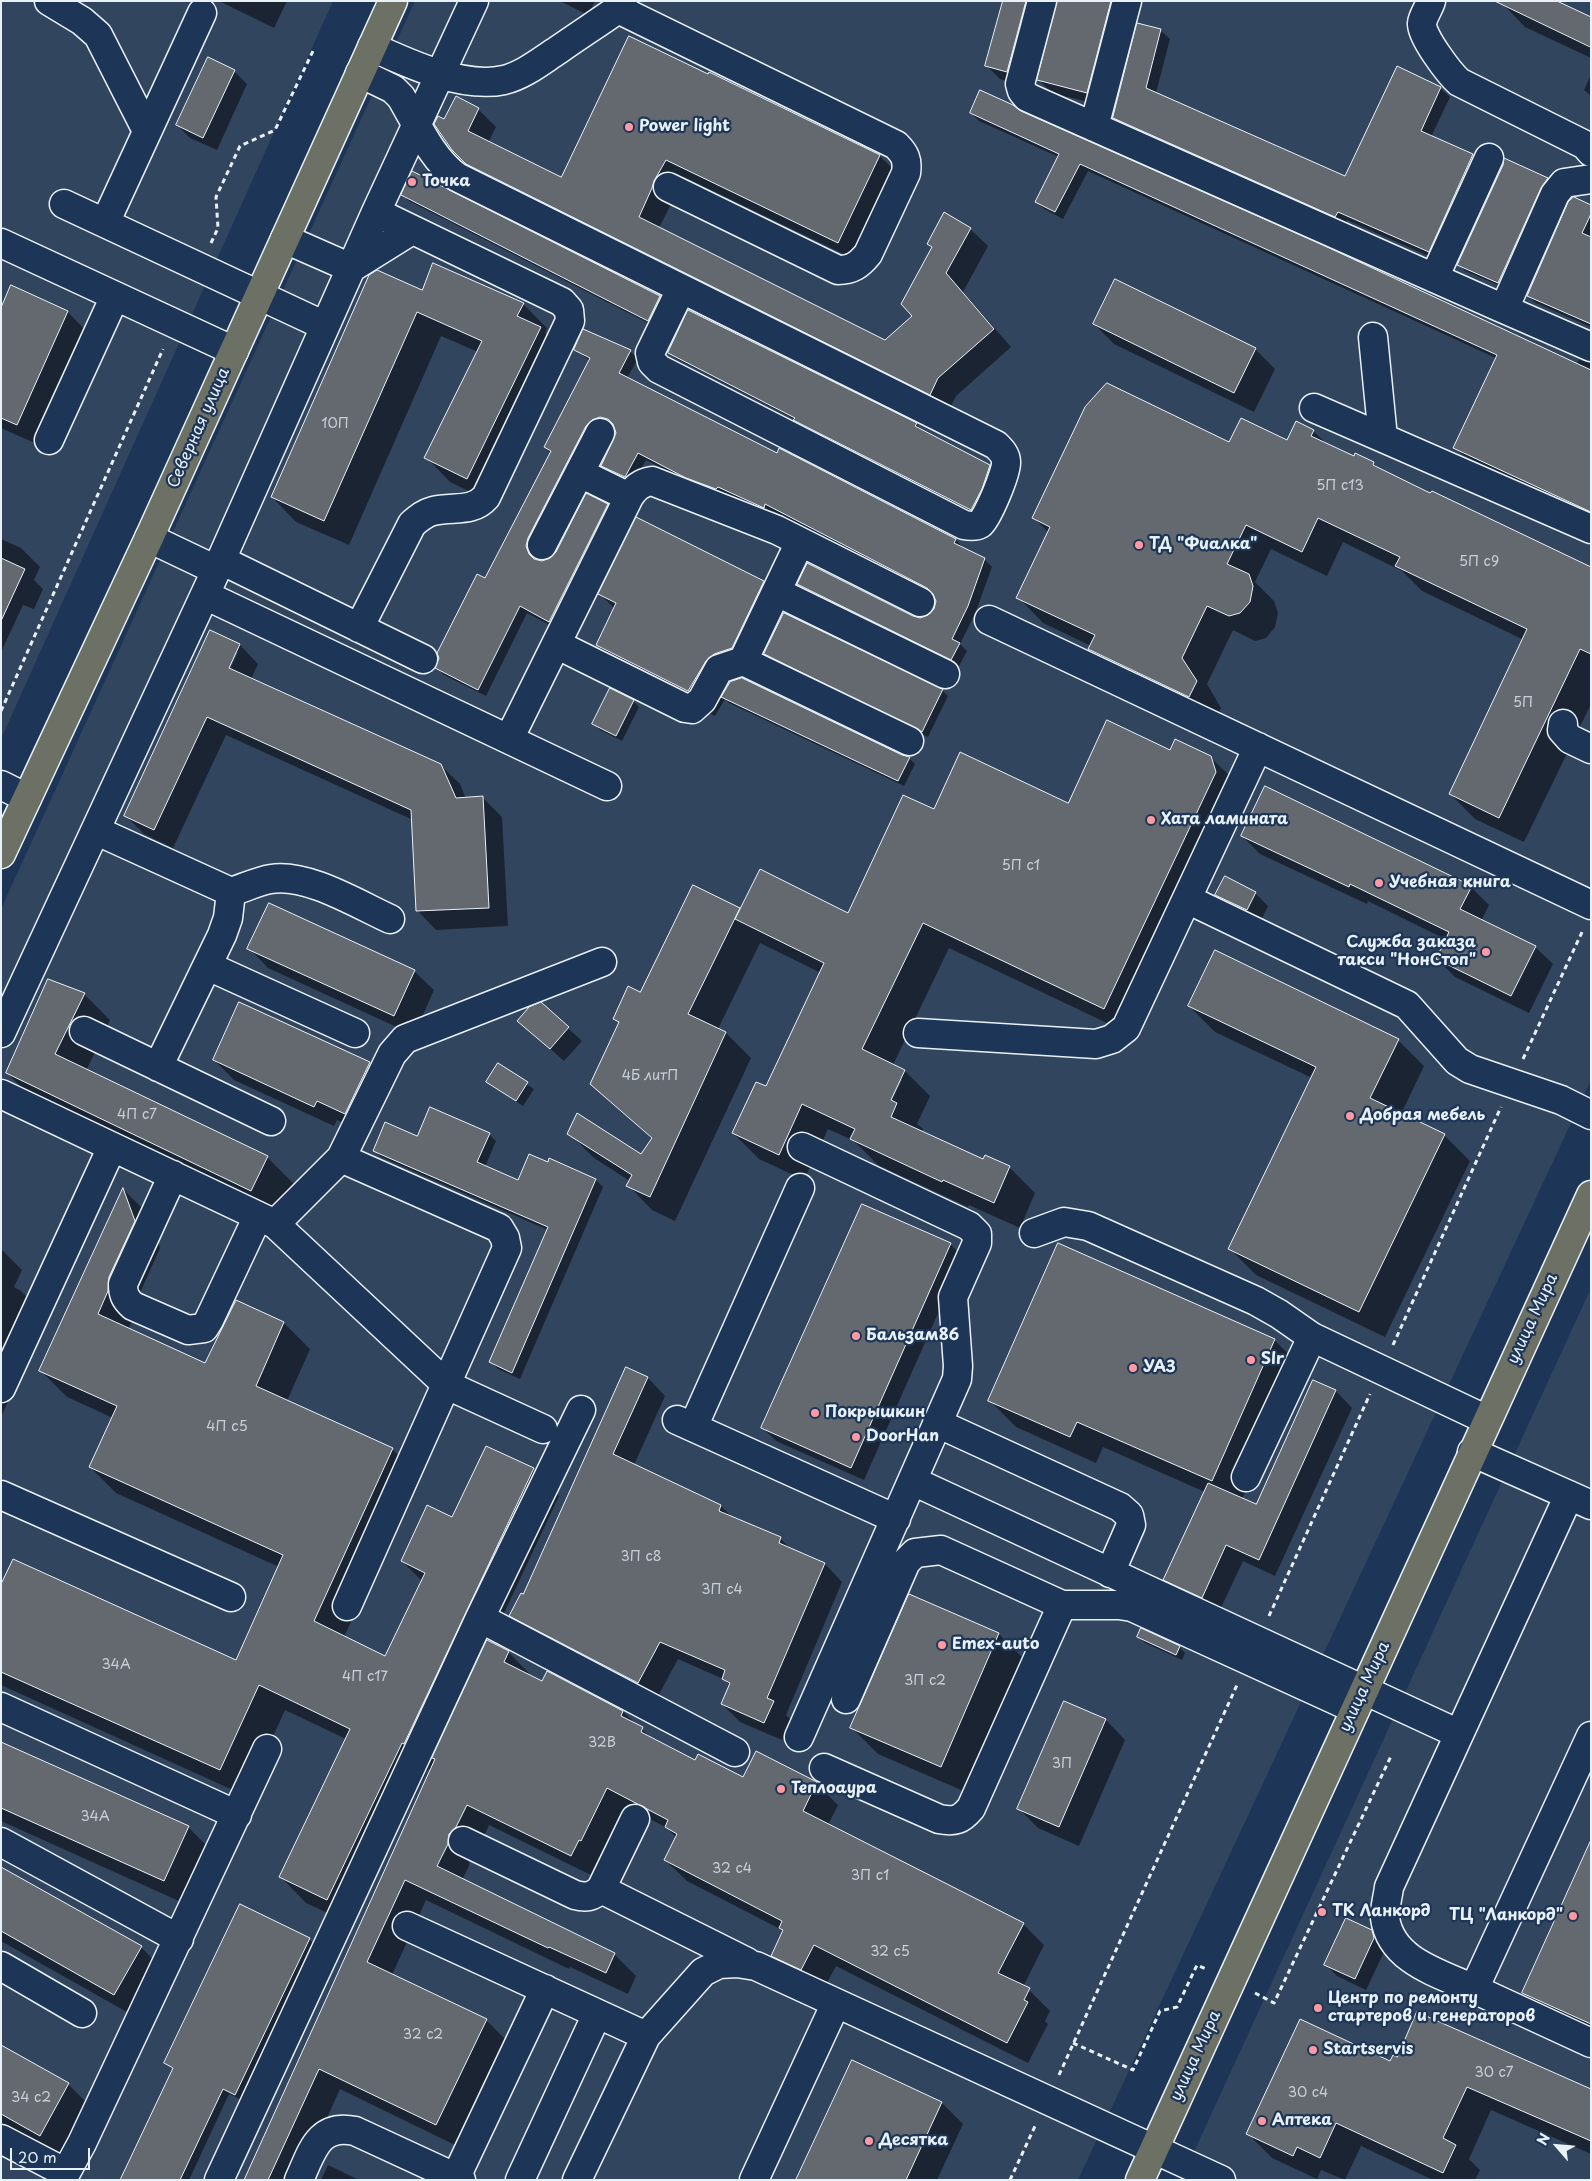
<!DOCTYPE html>
<html>
<head>
<meta charset="utf-8">
<style>
	body { margin:0 }
	#map { position:relative; width:1592px; height:2181px; overflow:hidden; background:#1d3557; font-family:"Playpen Sans",sans-serif }
	canvas { display:block }
	.frame { position:absolute; inset:0; border:2px solid #e8f1f8; pointer-events:none }
	.north { position:absolute; left:1532px; top:2121px; width:50px; height:50px; -webkit-text-stroke:4px #1d3557; paint-order:stroke; rotate:297deg; font-size:14px; font-weight:700; line-height:20px; text-align:center; color:#e8f1f8 }
	.north::after { content:''; display:block; margin:auto; width:18px; height:22px; background:#e8f1f8; clip-path:polygon(50% 0,100% 100%,50% 72%,0 100%) }
	.scale { position:absolute; left:10px; top:2148px; width:80px; height:22px; box-sizing:border-box; border:2px solid #e8f1f8; border-top:0; padding-left:6px; font-size:15px; line-height:18px; white-space:nowrap; color:#e8f1f8; -webkit-text-stroke:4px #1d3557; paint-order:stroke }
</style>
</head>
<body>
<div id="map">
<canvas width="1592" height="2181"></canvas>
<div class="frame"></div>
<div class="north">N</div>
<div class="scale">20 m</div>
</div>
<script>
const context = document.querySelector('canvas').getContext('2d');
context.lineJoin = 'round';
function fill(path, color) {
  context.fillStyle = color;
  context.fill(path, 'evenodd');
}
function strokePath(path, color, width, dash) {
  context.strokeStyle = color;
  context.lineWidth = width;
  context.lineCap = dash ? 'butt' : 'round';
  context.setLineDash(dash || []);
  context.stroke(path);
}
function label(font, color, halo, rows, align = 'center') {
  context.font = font + ' "Playpen Sans",sans-serif';
  context.lineWidth = 4.5;
  context.setLineDash([]);
  context.textBaseline = 'middle';
  context.strokeStyle = halo;
  context.fillStyle = color;
  for (const [text, x, y, turn = 0] of rows) {
    context.save();
    context.translate(x, y);
    context.rotate((+turn || 0) * Math.PI / 180);
    context.textAlign = isNaN(turn) ? turn : align;
    if (halo) context.strokeText(text, 0, 0);
    context.fillText(text, 0, 0);
    context.restore();
  }
}
const built = new Path2D(`
	M1,1H333L1,739Z
	M415,1H1591V1080L1078,2180H1V909Z
	M1591,1288V2180H1181Z`);
const shadow = new Path2D(`
	M219,1H287L274,28Z
	M560,1H595L588,15Z
	M1004,1H1047L1020,85L1000,79L987,66Z
	M1058,1H1127L1100,105L1052,93L1039,80Z
	M1502,3L1591,19V58L1525,27Z
	M1160,30L1170,39L1156,93L1346,178L1440,88L1450,97L1431,137L1473,155L1482,165L1438,260L1347,220L1345,225L1123,127L1114,118Z
	M234,71L247,84L217,150L190,138L177,125Z
	M710,73L880,156L898,174L856,260L684,177L671,199L670,206L659,228L885,341L913,316L932,248L928,244L970,229L988,246L963,292L1011,347L956,396L948,412L485,181L452,149L444,121L478,109L496,127L488,143L561,179Z
	M1591,75V96L1584,90Z
	M1020,112L1576,365L1579,360L1591,363V516L1463,455L1455,447L1496,358L1088,171L1063,219L1044,209L1036,202L1059,157L979,121L971,113Z
	M1504,165L1548,179L1554,185L1505,288L1465,271L1459,264Z
	M402,195L660,297L666,303L654,326L409,201Z
	M1591,206V327L1536,303L1528,296Z
	M12,287L68,312L87,332L37,444L1,428V311Z
	M422,291L523,304L547,328L545,333L564,352L491,502L450,482L426,457L478,352L441,336L349,545L296,522L272,497Z
	M1094,324L1255,349L1275,369L1254,412L1114,344Z
	M575,349L630,351L638,359L627,378L777,454L956,540L963,548L984,559L992,567L975,614L960,644L967,651L959,666L806,592L799,584L920,619L929,616L935,609L937,601L935,595L773,511L771,515L726,493L724,496L695,485L646,460L632,484L610,473L602,465L617,433L615,426L608,424L533,555L535,560L542,562L551,559L607,505L615,513L557,629L527,613L486,696L444,675L437,668L486,580L551,454L545,447L590,361Z
	M669,352L916,424L922,430L989,466L996,472L976,516L801,426L796,420L675,358Z
	M1313,431L1327,444L1354,458L1373,463L1381,471L1591,569V704L1524,842L1475,819L1450,794L1524,640L1422,591L1402,571L1343,542L1327,576L1271,549L1255,582L1274,601L1278,613L1275,627L1266,638L1255,641L1233,630L1207,684L1221,708L1215,722L1115,674L1089,649L1091,646L1043,623L1018,597L1049,533L1034,518L1230,443L1287,442Z
	M1,539L21,548L40,567L34,580L43,589L34,609L23,605L1,652Z
	M763,582L790,608L786,615L942,690L948,696L928,737L772,660L767,655L758,674L742,679L902,756L909,758L915,764L904,786L729,703L725,699L715,716L623,671L597,645L615,609L600,594Z
	M211,632L240,645L258,664L251,679L440,765L460,784L466,799L483,798L502,817L508,926L436,930L418,911L413,820L226,735L173,848L144,834L125,815ZM236,652H238L228,674L226,673Z
	M633,701L639,707L622,741L600,730L594,724Z
	M1171,751L1210,757L1237,783L1130,1034L949,948L893,1065L905,1071L930,1096L917,1124L923,1129L921,1132L983,1161L985,1156L1010,1168L1035,1193L1020,1228L969,1205L968,1207L878,1165L854,1141L828,1129L804,1180L759,1159L733,1133L767,1088L821,973L760,943L718,1029L726,1033L751,1058L675,1221L652,1210L628,1185L630,1181L594,1158L569,1133L641,1156L653,1140L592,1084L620,1024L615,1019L640,993L693,887L741,911L848,915L934,811L1069,804ZM899,1080H902L889,1106L887,1105Z
	M1242,836L1471,887L1489,905L1481,921L1535,947L1553,964L1529,1013L1455,977L1437,959L1447,940L1368,901L1367,904L1260,854Z
	M1255,893L1268,906L1260,923L1230,908L1217,895Z
	M249,948L414,971L434,990L414,1035L268,968Z
	M84,994L110,1020L86,1071L267,1157L293,1183L277,1216L33,1099L7,1073Z
	M240,1004L370,1064L389,1083L365,1132L337,1120L334,1126L234,1080L214,1060Z
	M541,1004L582,1041L564,1061L519,1021Z
	M1189,1006L1398,1040L1424,1066L1401,1114L1444,1135L1470,1161L1385,1337L1256,1275L1230,1249L1312,1078L1215,1032Z
	M498,1065L534,1089L523,1106L488,1082Z
	M489,1134L496,1141L485,1167L518,1181L548,1163L550,1160L596,1180L603,1187L520,1379L498,1369L491,1362L548,1230L381,1157L374,1150L418,1138Z
	M124,1190L149,1215L160,1248L135,1304L134,1318L128,1329L205,1364L236,1301L284,1323L310,1349L287,1401L392,1449L418,1475L344,1637L386,1657L422,1581L402,1561L453,1518L533,1469L559,1496L490,1643L508,1652L529,1673L528,1675L542,1683L548,1673L623,1712L656,1742L695,1762L743,1779L756,1753L816,1783L838,1805L828,1825L1023,1924L1044,1945L1023,1987L1029,1990L1050,2011L1045,2021L1048,2024L1028,2063L836,1966L823,1990L794,1977L772,1955L784,1931L687,1881L665,1860L677,1838L667,1828L629,1808L593,1876L489,1825L478,1849L470,1855L469,1866L462,1880L614,1954L636,1976L628,1994L570,1967L569,1969L426,1900L392,1975L486,2020L507,2041L457,2146L340,2089L299,2180H245L432,1770L428,1769L353,1925L306,1903L280,1876L346,1739L285,1710L246,1796L1,1685V1587L236,1662L279,1567L116,1493L90,1467L113,1418L67,1397L41,1371Z
	M950,1244L963,1257L864,1480L776,1441L763,1428Z
	M1,1249L22,1270L14,1287L21,1291L47,1317L1,1417Z
	M1274,1340L1301,1366L1242,1499L1257,1506L1314,1381L1336,1391L1352,1408L1275,1576L1243,1561L1219,1612L1181,1596L1165,1580L1205,1492L1103,1447L1096,1463L1016,1427L990,1401Z
	M627,1369L648,1378L665,1396L634,1465L721,1506L732,1517L780,1538L792,1550L825,1564L842,1582L786,1715L791,1720L782,1740L740,1722L722,1704L730,1685L723,1679L678,1659L656,1700L529,1633L511,1616L523,1596Z
	M909,1596L999,1634L1025,1660L968,1793L878,1754L852,1728Z
	M1139,1637L1179,1647L1185,1653L1182,1660L1145,1643Z
	M1065,1702L1106,1720L1125,1740L1079,1846L1038,1828L1019,1809Z
	M1,1743L188,1827L214,1853L190,1906L1,1821Z
	M1591,1843V2034L1543,2012L1523,1992Z
	M1,1868L141,1947L167,1974L141,2020L1,1941Z
	M1371,1931L1383,1943L1385,1950L1366,1990L1337,1976L1325,1964Z
	M309,1939L315,1945L242,2100L229,2094L189,2180H121L174,2070L165,2063Z
	M1,2046L68,2084L95,2111L66,2161L1,2124Z
	M852,2061L942,2103L963,2124L937,2180H797Z
	M1390,2063L1591,2091V2154L1491,2110L1469,2159L1480,2170L1475,2180H1433L1361,2146L1345,2180L1321,2170L1317,2179L1272,2158L1247,2133Z
	M328,2165L359,2180H321Z`);
const building = new Path2D(`
	M1003,1H1026L1007,72L985,66Z
	M1057,1H1111L1087,93L1037,80Z
	M1495,1H1557L1591,17V47Z
	M1137,23L1161,29L1146,88L1345,176L1397,66L1441,87L1421,131L1473,154L1429,252L1338,212L1335,217L1113,118Z
	M629,36L708,74L709,72L880,155L838,243L666,160L654,181L652,188L639,217L885,340L912,316L901,304L932,247L927,244L944,212L971,228L946,273L994,329L938,378L930,395L466,164L452,150L434,124L438,116L444,119L456,96L479,108L468,131L561,177Z
	M208,57L235,70L203,138L176,125Z
	M980,90L1013,105L1021,111L1323,245L1591,370V512L1453,448L1497,355L1080,164L1055,212L1035,202L1059,154L970,113Z
	M1504,158L1548,178L1541,188L1498,283L1457,265L1503,165Z
	M412,171L660,296L648,321L401,195Z
	M1574,197L1591,205V214L1582,233L1591,237V324L1527,296L1568,202Z
	M433,263L524,303L517,316L541,327L467,479L424,458L482,341L417,312L324,521L271,497L369,275L377,270L422,290Z
	M1115,279L1256,348L1234,393L1093,324Z
	M11,285L68,311L17,425L1,418V308Z
	M688,310L917,423L915,426L990,465L982,489L971,510L793,420L795,418L668,353Z
	M583,329L631,350L619,373L777,453L779,448L956,539L954,543L985,558L968,606L952,639L960,643L951,660L797,584L807,563L913,616L920,618L928,615L934,609L936,601L933,594L927,588L765,504L764,508L718,487L716,489L686,478L638,453L625,477L601,466L616,433L613,424L608,419L600,417L592,420L586,426L528,538L526,546L529,554L534,559L542,561L550,558L556,552L586,493L608,504L549,622L520,606L478,690L435,668L439,658L437,653L477,574L485,578L551,451L544,447L590,358L574,350Z
	M1107,383L1229,442L1241,418L1287,440L1296,421L1314,430L1311,436L1354,456L1355,453L1374,462L1373,465L1430,493L1432,491L1591,567V654L1580,649L1499,818L1449,794L1527,629L1395,566L1400,557L1318,518L1302,552L1246,525L1227,564L1249,574L1253,586L1250,602L1240,613L1229,616L1207,606L1182,658L1197,681L1189,697L1088,649L1095,635L1016,598L1050,527L1032,518L1085,407Z
	M636,517L764,581L732,648L714,654L706,661L688,691L596,645L616,603L598,594Z
	M1,558L25,569L1,621Z
	M784,613L943,689L922,732L764,654Z
	M210,630L240,644L229,668L441,764L456,798L483,796L489,908L416,911L411,810L207,717L154,830L124,816Z
	M742,678L902,755L910,757L898,781L721,697L730,682Z
	M610,688L634,700L616,736L592,724Z
	M1107,720L1170,750L1175,739L1211,756L1216,772L1104,1009L923,923L862,1049L905,1070L891,1100L897,1103L891,1117L983,1159L985,1155L1010,1166L994,1203L943,1180L942,1182L850,1139L855,1129L802,1104L779,1155L732,1133L756,1082L766,1086L824,963L735,919L760,869L848,913L903,795L934,809L960,752L1068,803Z
	M1265,786L1472,886L1460,909L1536,946L1511,996L1436,959L1449,932L1350,884L1349,887L1241,836Z
	M1225,876L1256,892L1247,910L1215,895Z
	M693,885L740,908L688,1014L726,1032L650,1197L626,1186L632,1175L567,1134L577,1113L641,1154L652,1138L590,1084L619,1022L613,1019L628,986L640,992Z
	M269,903L415,970L394,1016L247,949Z
	M1215,950L1399,1039L1370,1098L1445,1134L1359,1312L1228,1249L1316,1067L1188,1006Z
	M48,979L85,993L55,1054L268,1156L251,1191L6,1073Z
	M239,1002L370,1062L345,1114L317,1101L314,1107L213,1060Z
	M541,1002L569,1027L550,1049L517,1021L529,1007Z
	M498,1063L528,1082L516,1101L486,1082Z
	M430,1107L490,1133L477,1162L518,1180L529,1154L548,1162L549,1158L596,1179L512,1373L489,1362L548,1227L373,1151L385,1122L417,1136Z
	M123,1188L135,1221L109,1277L108,1291L98,1314L205,1363L236,1300L284,1322L256,1386L393,1448L314,1621L385,1656L425,1573L401,1561L427,1505L452,1517L486,1446L534,1468L404,1744L402,1743L327,1900L279,1877L350,1729L259,1685L220,1770L1,1672V1584L13,1559L236,1660L283,1555L89,1467L117,1406L39,1371Z
	M862,1204L951,1243L851,1468L761,1428Z
	M1058,1243L1275,1339L1212,1481L1077,1422L1070,1437L988,1401Z
	M626,1367L648,1377L613,1454L721,1505L719,1511L781,1537L779,1543L825,1563L767,1698L774,1701L764,1723L721,1704L730,1683L722,1679L725,1670L660,1642L638,1683L509,1616L521,1593L523,1594Z
	M1313,1380L1336,1390L1259,1560L1226,1545L1202,1598L1163,1580L1208,1483L1256,1504Z
	M909,1594L999,1633L941,1767L850,1728Z
	M1141,1628L1180,1646L1176,1655L1137,1637Z
	M487,1640L509,1651L504,1662L542,1681L547,1671L623,1711L621,1716L643,1727L641,1732L695,1760L698,1754L743,1777L756,1751L817,1782L803,1811L1024,1923L998,1973L1030,1988L1024,2000L1028,2002L1007,2043L814,1945L801,1970L771,1956L783,1930L779,1928L782,1921L664,1860L677,1834L665,1827L668,1820L607,1788L581,1841L579,1840L571,1856L467,1805L456,1827L449,1834L448,1844L437,1866L615,1953L606,1973L549,1947L548,1948L405,1880L367,1962L487,2019L436,2125L319,2069L268,2180H244L435,1759L432,1758Z
	M1064,1701L1106,1719L1059,1827L1017,1809Z
	M1,1742L189,1826L164,1881L1,1808Z
	M1591,1840V2024L1522,1993Z
	M1,1867L142,1946L114,1995L1,1931Z
	M240,1904L310,1938L235,2095L223,2089L180,2180H120L173,2068L164,2063Z
	M1346,1918L1372,1930L1374,1938L1355,1979L1324,1965Z
	M1417,2012L1591,2089V2141L1467,2087L1443,2138L1456,2145L1443,2173L1336,2123L1320,2158L1297,2147L1293,2156L1246,2134L1300,2019L1390,2061L1393,2055L1397,2057Z
	M1,2045L69,2083L40,2136L1,2114Z
	M852,2060L942,2102L906,2180H796Z`);
const path = new Path2D(`
	M211,243L218,228L216,197L240,146L275,130L313,51
	M1,711L163,349
	M1523,1059L1583,930
	M1393,1345L1501,1107
	M1269,1616L1370,1394
	M1255,1993L1274,2003L1392,1754
	M1073,2043L1133,2070L1160,2011L1177,2007L1197,1965L1206,1969
	M1059,2075L1237,1685
	M1010,2180L1036,2124`);
const minor = new Path2D(`
	M49,1L82,21L98,35L147,131
	M1042,1L1020,84L1022,91L1027,97L1504,309L1555,194L1564,183L1591,179
	M1431,1C1429,8 1423,16 1422,23C1420,35 1450,74 1459,82L1585,145L1591,152
	M618,9L896,145C905,154 908,160 906,173L868,254C859,265 852,270 838,270L668,187
	M372,47C409,64 463,89 504,80C524,75 541,61 558,50C578,36 598,23 618,9L623,1
	M360,73L393,89L401,97C417,124 431,158 457,177L996,445C1001,450 1006,455 1006,462C1007,472 987,519 980,524C975,527 969,526 964,525L659,369L652,362L650,353L681,289
	M1094,127L1127,1
	M64,204L325,326
	M105,223L202,13
	M285,239L351,268L412,230
	M1,243L234,351
	M1434,278L1489,158
	M1504,309L1591,347
	M1373,337L1383,438L1591,529
	M1314,408L1383,438
	M49,440L115,296
	M580,473L629,497
	M149,538L216,570
	M542,545L600,433
	M221,560L423,659
	M777,592L945,674
	M205,595L607,786
	M989,620L1591,905
	M359,628L412,524C419,518 425,513 433,511C453,506 472,513 486,497L570,321L569,310L562,302L376,212
	M556,644L685,708L692,709L702,700L719,669L743,661L909,741
	M743,661L800,542
	M1563,724L1562,730L1570,739L1591,749
	M509,739L629,497C635,488 640,483 652,481L777,530L920,602
	M1,785L27,798
	M97,831L231,892C244,888 258,881 271,879C307,873 357,904 390,919
	M1187,899L1407,1005L1457,1061L1470,1069L1561,1100L1591,1115
	M208,966L355,1033
	M84,1031L271,1121
	M1,1033L221,560L376,212L474,1
	M918,1033L1096,1044L1112,1039L1126,1028L1258,747
	M158,1067L222,935L228,918L231,892
	M1,1094L275,1224L447,1385L543,1429
	M341,1158L499,1228L505,1238L507,1248L347,1606
	M173,1175L123,1284C123,1294 125,1299 133,1306L188,1330L204,1328L209,1320L258,1216
	M275,1224L341,1158L392,1054L405,1039L602,962
	M1034,1233L1064,1222L1088,1226L1256,1301L1279,1314L1312,1337L1487,1420
	M1,1388L112,1147
	M677,1420L896,1519
	M937,1423L1120,1507L1129,1515L1131,1525L1110,1573
	M693,1427L800,1188
	M1472,1452L1591,1505
	M1246,1477L1312,1337
	M913,1481L1459,1734
	M1,1495L231,1597
	M1569,1495L1389,1887C1388,1897 1384,1909 1385,1918C1391,1961 1439,1973 1474,1989L1591,1736
	M480,1618L735,1752
	M846,1699L906,1562L915,1553L941,1550L1062,1605H1119L1132,1607L1355,1709
	M1,1707L237,1815
	M799,1737L957,1379L958,1366L953,1297L977,1243V1234L969,1226L802,1147
	M824,1768L939,1819C955,1822 961,1820 971,1808L1062,1605
	M463,1841L575,1895C586,1898 592,1897 601,1889L635,1819
	M1,1842L179,1939
	M601,1889L747,1962
	M407,1926L646,2036
	M1,1966L82,2013
	M1474,1989L1591,2043
	M1,2139L66,2173
	M456,2177L545,1989
	M62,2180L82,2143L267,1749
	M219,2180L480,1618L581,1410
	M299,2180C312,2152 318,2123 355,2131L461,2180
	M520,2180L597,2014
	M577,2180L646,2036L703,1972L719,1964L737,1963L756,1966L1221,2180
	M754,2180L836,2003`);
const major = new Path2D(`
	M1,854L149,538L393,1
	M1140,2180L1591,1195`);
const markers = [
	[629,127,5,"#ff9aa2"],
	[412,182,5,"#ff9aa2"],
	[1139,545,5,"#ff9aa2"],
	[1151,820,5,"#ff9aa2"],
	[1379,883,5,"#ff9aa2"],
	[1486,952,5,"#ff9aa2"],
	[1350,1116,5,"#ff9aa2"],
	[856,1336,5,"#ff9aa2"],
	[1251,1360,5,"#ff9aa2"],
	[1133,1368,5,"#ff9aa2"],
	[815,1413,5,"#ff9aa2"],
	[856,1437,5,"#ff9aa2"],
	[942,1645,5,"#ff9aa2"],
	[781,1789,5,"#ff9aa2"],
	[1322,1912,5,"#ff9aa2"],
	[1573,1916,5,"#ff9aa2"],
	[1318,2008,5,"#ff9aa2"],
	[1313,2050,5,"#ff9aa2"],
	[1262,2121,5,"#ff9aa2"],
	[869,2141,5,"#ff9aa2"]
];
const numberNames = [
	["10П",335,424],
	["5П с13",1340,486],
	["5П с9",1479,562],
	["5П",1523,703],
	["5П с1",1021,866],
	["4Б литП",650,1076],
	["4П с7",137,1115],
	["4П с5",227,1427],
	["3П с8",641,1557],
	["3П с4",722,1590],
	["34А",116,1665],
	["4П с17",365,1677],
	["3П с2",925,1681],
	["32В",602,1743],
	["3П",1062,1764],
	["34А",95,1817],
	["32 с4",732,1869],
	["3П с1",870,1876],
	["32 с5",890,1952],
	["32 с2",423,2035],
	["30 с7",1494,2073],
	["30 с4",1308,2093],
	["34 с2",31,2098]
];
const poiNames = [
	["Power light",639,127],
	["Точка",422,182],
	["ТД \"Фиалка\"",1149,545],
	["Хата ламината",1161,820],
	["Учебная книга",1389,883],
	["Служба заказа",1476,943,"right"],
	["такси \"НонСтоп\"",1476,961,"right"],
	["Добрая мебель",1360,1116],
	["Бальзам86",866,1336],
	["Slr",1261,1360],
	["УАЗ",1143,1368],
	["Покрышкин",825,1413],
	["DoorHan",866,1437],
	["Emex-auto",952,1645],
	["Теплоаура",791,1789],
	["ТК Ланкорд",1332,1912],
	["ТЦ \"Ланкорд\"",1563,1916,"right"],
	["Центр по ремонту",1328,1999],
	["стартеров и генераторов",1328,2017],
	["Startservis",1323,2050],
	["Аптека",1272,2121],
	["Десятка",879,2141]
];
const streetNames = [
	["Северная улица",199,428,-66],
	["улица Мира",1533,1319,-65],
	["улица Мира",1365,1687,-65],
	["улица Мира",1196,2056,-65]
];
fill(built, '#32455e');
fill(shadow, '#0007');
fill(building, '#64696f');
strokePath(building, '#e8f1f8', 1);
strokePath(minor, '#e8f1f8', 31);
strokePath(major, '#e8f1f8', 31);
strokePath(path, '#e8f1f8', 3, [5, 4]);
strokePath(minor, '#1d3557', 28);
strokePath(major, '#6c7065', 28);
for (const [x, y, r, color] of markers) {
  const dot = new Path2D();
  dot.arc(x, y, r, 0, 2 * Math.PI);
  context.fillStyle = color;
  context.fill(dot);
  strokePath(dot, '#1d3557', 2);
}
label('14px', '#c7cfd6', null, numberNames);
label('bold 16px', '#e8f1f8', '#1d3557', poiNames, 'left');
label('16px', '#e8f1f8', '#1d3557', streetNames);
</script>
</body>
</html>
